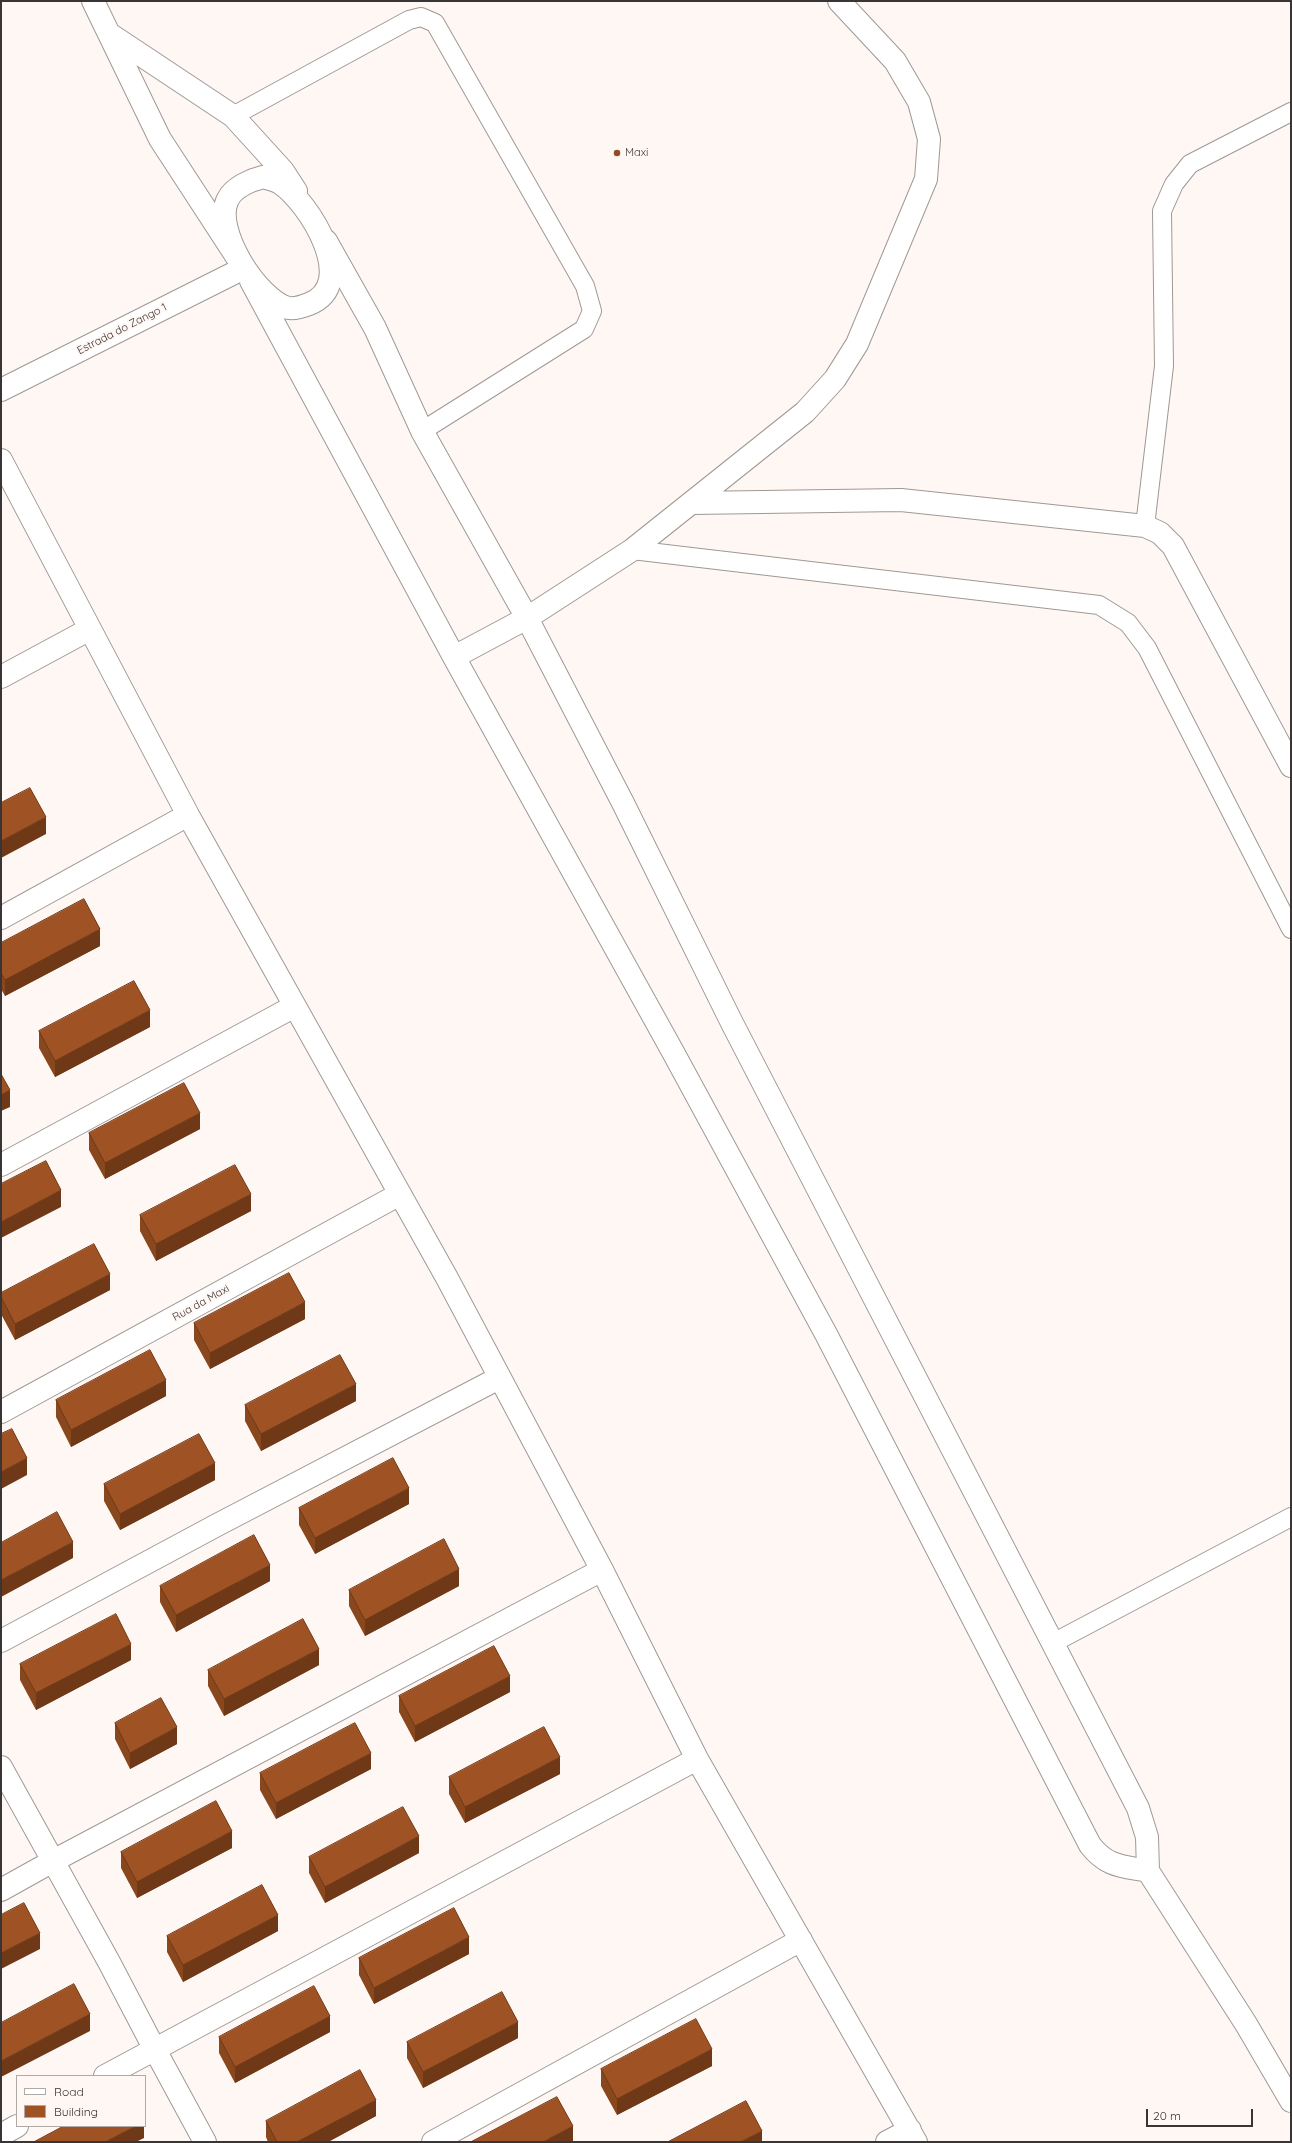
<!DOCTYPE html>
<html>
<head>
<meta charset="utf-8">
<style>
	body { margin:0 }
	#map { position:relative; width:1292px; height:2143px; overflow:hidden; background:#fff7f3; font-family:Quicksand,sans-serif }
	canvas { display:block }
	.frame { position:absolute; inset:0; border:2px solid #383534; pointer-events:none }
	.legend { position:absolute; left:16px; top:2075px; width:130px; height:52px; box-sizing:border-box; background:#fff7f3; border:1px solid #afa9a7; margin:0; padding:5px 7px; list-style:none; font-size:12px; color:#383534 }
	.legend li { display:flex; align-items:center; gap:8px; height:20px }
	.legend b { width:20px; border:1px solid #afa9a7 }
	.scale { position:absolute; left:1146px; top:2109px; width:107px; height:18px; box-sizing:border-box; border:2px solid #383534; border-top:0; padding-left:5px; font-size:12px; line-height:14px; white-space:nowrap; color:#383534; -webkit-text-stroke:3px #fff7f3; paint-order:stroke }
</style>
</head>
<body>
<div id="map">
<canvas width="1292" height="2143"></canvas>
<div class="frame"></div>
<ul class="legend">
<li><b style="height:5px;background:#fff"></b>Road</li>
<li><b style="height:11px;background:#9f5223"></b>Building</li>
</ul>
<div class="scale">20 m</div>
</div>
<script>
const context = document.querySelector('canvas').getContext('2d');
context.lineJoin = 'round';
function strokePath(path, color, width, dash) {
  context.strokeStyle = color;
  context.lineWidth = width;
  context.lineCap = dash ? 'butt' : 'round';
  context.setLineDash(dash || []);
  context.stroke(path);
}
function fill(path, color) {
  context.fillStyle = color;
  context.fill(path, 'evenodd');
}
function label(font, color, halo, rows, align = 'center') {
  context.font = font + ' Quicksand,sans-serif';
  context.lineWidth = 4;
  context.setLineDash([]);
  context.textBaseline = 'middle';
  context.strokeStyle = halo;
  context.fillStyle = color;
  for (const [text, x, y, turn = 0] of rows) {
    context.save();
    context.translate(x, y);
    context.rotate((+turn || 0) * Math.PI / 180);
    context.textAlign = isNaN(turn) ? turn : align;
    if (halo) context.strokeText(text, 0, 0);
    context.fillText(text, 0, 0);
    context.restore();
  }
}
const service = new Path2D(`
	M233,116L409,20L421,17L435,23L585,286L592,311L584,329L422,431
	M1145,526L1164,366L1162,211L1174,184L1190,164L1291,112
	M632,550L1099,605L1128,623L1147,648L1291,929
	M1053,1643L1291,1517`);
const minor = new Path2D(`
	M326,241L375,328L422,431L527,618L623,803L732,1023L1138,1808L1147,1837L1148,1871L1246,2024L1291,2101
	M251,281L454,657L673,1052L826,1334L1090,1845C1107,1867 1122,1866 1148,1871
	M1,460L188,815L447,1278L602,1570L697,1759L916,2142
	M692,503L901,500L1145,526L1160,533L1173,546L1291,766
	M454,657L527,618L632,550L805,412L835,379L857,344L926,179L929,139L919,102L895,61L839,1
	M1,677L90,629
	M1,918L188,815
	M1,1165L293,1007
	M1,1412L400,1194
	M1,1641L217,1525L499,1378
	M1,1767L109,1962L154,2048L205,2142
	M1,1890L53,1861L602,1570
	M105,2076L697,1759
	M1,2135L17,2126
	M433,2142L801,1940
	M887,2142L910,2130`);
const tertiary = new Path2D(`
	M111,35L233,116L283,171L296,191
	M263,177C268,179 275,180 280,183C309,202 360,284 309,304C304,306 294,309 288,308C258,300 212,229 228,199C234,187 251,180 263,177Z
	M1,390L244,268L160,139L93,1`);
const wall = new Path2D(`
	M1,943L100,946L5,996L1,989Z
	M150,1027L55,1077L39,1048V1031Z
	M200,1129L105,1179L89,1150V1133Z
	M251,1211L156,1261L140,1231V1215Z
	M110,1290L15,1340L1,1314V1293Z
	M305,1319L210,1369L194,1340V1323Z
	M166,1396L71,1447L56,1417V1400Z
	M356,1401L261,1451L245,1421V1405Z
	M215,1480L120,1530L104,1501V1484Z
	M409,1504L315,1554L299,1525V1508Z
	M270,1581L176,1632L160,1602V1586Z
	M459,1586L365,1636L349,1606V1590Z
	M131,1660L36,1710L20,1680V1664Z
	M319,1665L224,1716L208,1686V1670Z
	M510,1692L415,1742L399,1712V1696Z
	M115,1723L177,1744L130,1769L115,1739Z
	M371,1769L276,1819L260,1790V1773Z
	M560,1774L465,1823L449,1794V1777Z
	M232,1848L137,1898L121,1868V1852Z
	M419,1853L325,1903L309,1873V1857Z
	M278,1931L183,1982L167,1952V1936Z
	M469,1954L374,2004L359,1975V1958Z
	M330,2032L235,2083L219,2053V2037Z
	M518,2038L423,2088L407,2058V2042Z
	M712,2066L617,2115L601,2086V2069Z
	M376,2116L328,2142H268L266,2137V2121Z`);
const shadedWall = new Path2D(`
	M46,817V834L1,858V841Z
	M100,929V946L5,996V980Z
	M150,1010V1027L55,1077V1061Z
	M10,1090V1107L1,1111V1095Z
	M200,1113V1129L105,1179V1163Z
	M61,1190V1207L1,1238V1222Z
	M251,1194V1211L156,1261V1244Z
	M110,1274V1290L15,1340V1324Z
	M305,1302V1319L210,1369V1353Z
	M166,1380V1396L71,1447V1430Z
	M356,1384V1401L261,1451V1434Z
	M27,1458V1475L1,1489V1472Z
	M215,1463V1480L120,1530V1514Z
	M409,1488V1504L315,1554V1538Z
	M73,1542V1558L1,1597V1580Z
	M270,1565V1581L176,1632V1615Z
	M459,1569V1586L365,1636V1620Z
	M131,1644V1660L36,1710V1693Z
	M319,1649V1665L224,1716V1699Z
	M510,1676V1692L415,1742V1726Z
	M177,1727V1744L130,1769V1753Z
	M371,1753V1769L276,1819V1803Z
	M560,1757V1774L465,1823V1807Z
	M232,1831V1848L137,1898V1882Z
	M419,1836V1853L325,1903V1887Z
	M278,1915V1931L183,1982V1965Z
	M40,1933V1949L1,1969V1953Z
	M469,1937V1954L374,2004V1988Z
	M90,2014V2031L1,2077V2061Z
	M330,2016V2032L235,2083V2067Z
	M518,2022V2038L423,2088V2072Z
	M712,2049V2066L617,2115V2099Z
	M376,2100V2116L328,2142H297Z
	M136,2126H144V2138L136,2142H105Z
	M573,2126V2142H543Z
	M762,2131V2142H740Z`);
const building = new Path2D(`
	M30,788L46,817L1,841V803Z
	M84,899L100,929L5,980L1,973V943Z
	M134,981L150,1010L55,1061L39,1031Z
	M1,1074L10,1090L1,1095Z
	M184,1083L200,1113L105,1163L89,1133Z
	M46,1161L61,1190L1,1222V1184Z
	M235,1165L251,1194L156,1244L140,1215Z
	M94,1244L110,1274L15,1324L1,1297V1293Z
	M289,1273L305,1302L210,1353L194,1323Z
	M150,1350L166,1380L71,1430L56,1400Z
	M340,1355L356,1384L261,1434L245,1405Z
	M12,1429L27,1458L1,1472V1434Z
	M199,1434L215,1463L120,1514L104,1484Z
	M393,1458L409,1488L315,1538L299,1508Z
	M57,1512L73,1542L1,1580V1543Z
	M254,1535L270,1565L176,1615L160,1586Z
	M444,1539L459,1569L365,1620L349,1590Z
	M116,1614L131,1644L36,1693L20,1664Z
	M303,1619L319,1649L224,1699L208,1670Z
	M494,1646L510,1676L415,1726L399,1696Z
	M161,1698L177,1727L130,1753L115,1723Z
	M355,1723L371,1753L276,1803L260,1773Z
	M544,1727L560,1757L465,1807L449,1777Z
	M216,1801L232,1831L137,1882L121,1852Z
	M403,1807L419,1836L325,1887L309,1857Z
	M262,1885L278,1915L183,1965L167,1936Z
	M24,1903L40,1933L1,1953V1915Z
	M454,1908L469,1937L374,1988L359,1958Z
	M74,1984L90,2014L1,2061V2023Z
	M314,1986L330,2016L235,2067L219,2037Z
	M502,1992L518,2022L423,2072L407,2042Z
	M696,2019L712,2049L617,2099L601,2069Z
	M360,2070L376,2100L297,2142H277L266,2121Z
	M557,2097L573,2126L543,2142H471Z
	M746,2101L762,2131L740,2142H668Z
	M64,2126H136L105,2142H34Z`);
const markers = [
	[617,153,4,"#924d24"]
];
const poiNames = [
	["Maxi",625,153]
];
const streetNames = [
	["Estrada do Zango 1",122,329,-27],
	["Rua da Maxi",201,1303,-29]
];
strokePath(service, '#9f9995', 20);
strokePath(minor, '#9f9995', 24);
strokePath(tertiary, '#9f9995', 24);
strokePath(service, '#fff', 18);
strokePath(minor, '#fff', 22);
strokePath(tertiary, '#fff', 22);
fill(wall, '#89471e');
fill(shadedWall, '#6f3918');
fill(building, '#9f5223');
strokePath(building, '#6f3918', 1);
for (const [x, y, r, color] of markers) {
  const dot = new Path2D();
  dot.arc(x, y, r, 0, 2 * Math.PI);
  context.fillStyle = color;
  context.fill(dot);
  strokePath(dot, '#fff7f3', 1.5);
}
label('11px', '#383534', '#fff7f3', poiNames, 'left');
label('11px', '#383534', '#fff7f3', streetNames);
</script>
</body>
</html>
